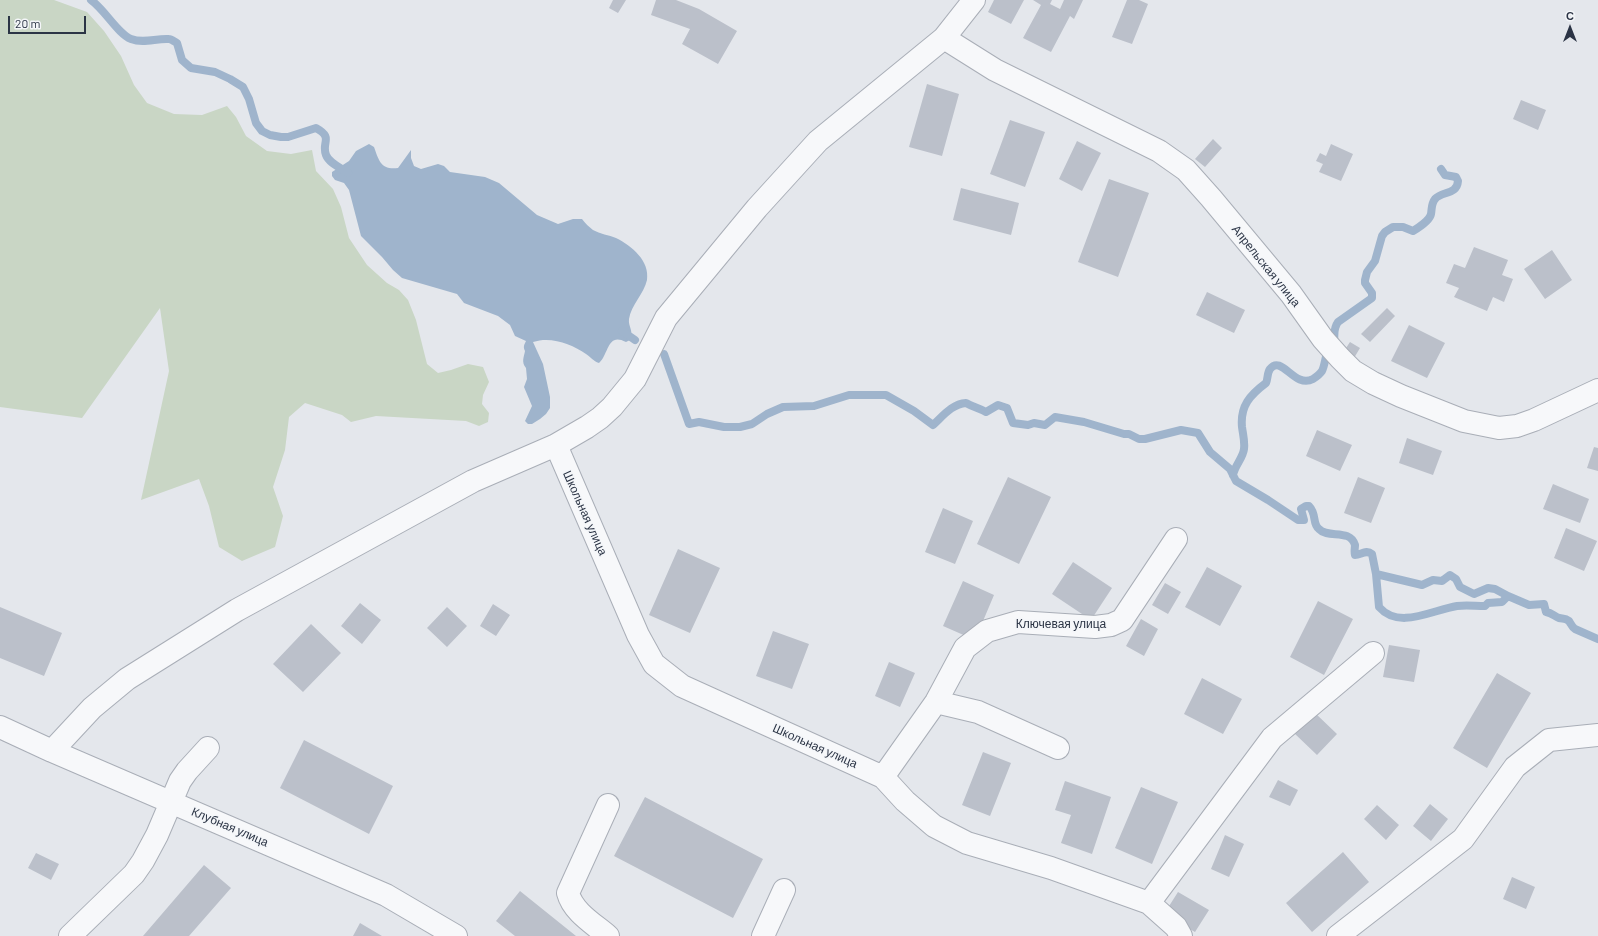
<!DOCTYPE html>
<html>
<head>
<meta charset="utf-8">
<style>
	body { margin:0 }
	#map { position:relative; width:1598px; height:936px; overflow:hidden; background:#e4e7ec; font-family:Barlow,sans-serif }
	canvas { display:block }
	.north { position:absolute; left:1550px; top:8px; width:40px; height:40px; -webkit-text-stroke:3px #f4f6f9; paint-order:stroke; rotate:0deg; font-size:11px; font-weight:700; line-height:16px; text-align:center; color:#2b3445 }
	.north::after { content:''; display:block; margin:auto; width:14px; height:18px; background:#2b3445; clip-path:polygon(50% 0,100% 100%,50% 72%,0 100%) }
	.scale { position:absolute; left:8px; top:16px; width:78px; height:18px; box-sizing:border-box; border:2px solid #2b3445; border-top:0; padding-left:5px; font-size:12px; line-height:14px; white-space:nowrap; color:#2b3445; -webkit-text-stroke:3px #f4f6f9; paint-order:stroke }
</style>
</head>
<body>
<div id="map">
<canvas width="1598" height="936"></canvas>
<div class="north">С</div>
<div class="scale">20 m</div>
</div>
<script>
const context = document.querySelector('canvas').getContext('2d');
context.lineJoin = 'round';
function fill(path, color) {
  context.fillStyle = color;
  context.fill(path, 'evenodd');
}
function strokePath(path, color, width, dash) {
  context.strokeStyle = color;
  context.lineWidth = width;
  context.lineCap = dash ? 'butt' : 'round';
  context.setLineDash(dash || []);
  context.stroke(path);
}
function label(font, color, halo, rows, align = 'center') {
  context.font = font + ' Barlow,sans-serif';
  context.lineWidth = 3;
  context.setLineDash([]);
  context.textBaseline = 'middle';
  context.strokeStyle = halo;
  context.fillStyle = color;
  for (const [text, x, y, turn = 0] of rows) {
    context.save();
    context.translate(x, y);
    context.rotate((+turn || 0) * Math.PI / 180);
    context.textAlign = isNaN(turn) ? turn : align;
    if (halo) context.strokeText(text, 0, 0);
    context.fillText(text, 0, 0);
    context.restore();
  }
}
const green = new Path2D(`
	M0,0H54L87,12L104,31L121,56L134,85L147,103L174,114L202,115L227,106L236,117L246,136L267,151L291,154L312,150L316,171L333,189L341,207L349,238L367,265L387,283L399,290L408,300L416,320L427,364L438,373L451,370L468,364L483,367L489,382L483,395L482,404L489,413L488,422L479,426L466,421L376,416L351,422L342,415L305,403L289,417L285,450L273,487L283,516L275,547L242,561L219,547L209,506L199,479L141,500L169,371L160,308L82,418L0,407Z`);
const water = new Path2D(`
	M369,144L374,147C379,161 381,170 398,168L411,150V158L414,166L421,169L438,164L444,166L450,172L485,177L499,183L537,215L558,224L573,219H582C585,223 589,227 593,230C600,234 609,235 616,238C632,246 650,261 647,280C644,294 631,305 629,319C628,327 634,330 630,340L626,342C607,332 609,354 599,363C593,361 591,357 586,354C572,344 551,336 533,342L543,364L550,397V408L546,414L540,419L532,424H528L525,421L532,406L524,387L527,379L526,368C521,362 524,357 525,351C523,347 524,345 526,341L515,336L510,325L498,316L464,303L457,294L402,278L393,270L382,257L361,236L349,190L344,183L335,180L332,176V172L349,161L356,151Z`);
const stream = new Path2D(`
	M91,0C105,10 118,34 131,39C144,44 156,38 169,39C171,39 175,42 177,43L182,60L191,68L215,72L230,79L243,87L249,99L256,123L262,131L270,135L281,137H288L316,128C334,138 321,142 326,155C329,163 341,168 348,173
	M622,331L635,340
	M1334,341C1335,333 1333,329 1338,322L1372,298V293L1365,283V280L1367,272L1375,261L1382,236L1385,232L1393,227H1403L1413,231C1418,228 1430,220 1431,214C1432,209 1431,204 1435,199C1442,191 1457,195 1458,181L1456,177L1445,175L1441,169
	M664,354L689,424L699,422L724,427H740L752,424L767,414L783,407L814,406L849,395H886L914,411L933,425C943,416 952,404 966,403C973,407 979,408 986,412L998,405L1007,408L1013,423L1028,425L1034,423L1045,425L1055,417L1084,422L1124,434H1129L1139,439H1145L1181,430L1198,433L1210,452L1230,469L1236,481L1268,500L1298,520H1304L1301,509L1306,506H1309C1317,514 1312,524 1319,529C1328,539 1350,528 1355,545C1355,548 1354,551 1355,555C1361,555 1366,549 1372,554L1376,574L1418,584L1422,585L1433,580L1442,581L1450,575L1456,579L1460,587L1474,594L1488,588L1495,589L1508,596
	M1233,475C1235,465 1243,458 1244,449C1245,441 1243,435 1242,427C1240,406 1250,395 1266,383C1268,379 1267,373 1270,369C1282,354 1294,389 1313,379C1316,377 1320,374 1322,371C1325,365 1325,357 1328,351
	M1376,574L1379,607C1399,630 1432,610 1457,606C1466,605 1475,606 1485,606L1488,603L1502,602L1508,596L1529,605L1544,604L1546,612C1552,613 1554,616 1559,618C1563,619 1565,618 1569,621C1571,624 1572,627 1575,629L1598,639`);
const building = new Path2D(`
	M613,0H626L618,13L609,8Z
	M656,0H676L699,9L737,31L718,64L682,44L690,29L651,15Z
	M994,0H1024L1011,24L988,12Z
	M1033,0H1052L1050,4L1060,9L1064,0H1083L1074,19L1070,16L1051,52L1023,38L1041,5Z
	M1127,0H1139L1148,4L1132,44L1112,37Z
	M927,84L959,94L942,156L909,147Z
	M1521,100L1546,110L1538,130L1513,119Z
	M1010,120L1045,132L1025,187L990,174Z
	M1213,139L1222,148L1205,167L1195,159Z
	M1077,141L1101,153L1082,191L1059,179Z
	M1331,144L1353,154L1341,181L1319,172L1323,164L1316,161L1320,153L1326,156Z
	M1109,179L1149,193L1118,277L1078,262Z
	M961,188L1019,203L1011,235L953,220Z
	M1474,247L1508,260L1502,275L1513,279L1504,302L1493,297L1487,311L1454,297L1459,288L1446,283L1454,264L1465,268Z
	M1552,250L1572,280L1545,299L1524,269Z
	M1207,292L1245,310L1234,333L1196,315Z
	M1387,308L1395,316L1370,342L1361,334Z
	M1409,325L1445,343L1427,378L1391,361Z
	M1350,342L1360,348L1354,358L1344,351Z
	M1317,430L1352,445L1340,471L1306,456Z
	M1407,438L1442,451L1433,475L1399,463Z
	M1594,447L1598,448V471L1587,468Z
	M1008,477L1051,497L1019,564L977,544Z
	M1358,477L1385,488L1371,523L1344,513Z
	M1553,484L1589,499L1580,523L1543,509Z
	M943,508L973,521L955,564L925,552Z
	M1566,528L1597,541L1584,571L1554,558Z
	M678,549L720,568L690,633L649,615Z
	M1073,562L1112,588L1091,620L1052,594Z
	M1207,567L1242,586L1220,626L1185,607Z
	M963,581L994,595L975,640L943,626Z
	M1165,583L1181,592L1168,614L1152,605Z
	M1318,601L1353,619L1324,675L1290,657Z
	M360,603L381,620L362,644L341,626Z
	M493,604L510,615L496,636L480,626Z
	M0,607L62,633L44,676L0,658Z
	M447,607L467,626L447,647L427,628Z
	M1141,619L1158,629L1144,656L1126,646Z
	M311,624L341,653L303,692L273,664Z
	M773,631L809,644L792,689L756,676Z
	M1389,645L1420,650L1414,682L1383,677Z
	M889,662L915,673L900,707L875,696Z
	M1497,673L1531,693L1487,768L1453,748Z
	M1202,678L1242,699L1223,734L1184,714Z
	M1314,712L1337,734L1317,755L1294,733Z
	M304,740L393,786L369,834L280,788Z
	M983,752L1011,763L990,816L962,805Z
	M1278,780L1298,790L1290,806L1269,797Z
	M1065,781L1111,797L1092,854L1061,843L1071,815L1055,810Z
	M1141,787L1178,802L1152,864L1115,848Z
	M645,797L763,859L733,918L614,856Z
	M1430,804L1448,819L1431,841L1413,826Z
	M1377,805L1399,825L1386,840L1364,819Z
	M1225,835L1244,844L1229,877L1211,869Z
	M1343,852L1369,882L1312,932L1286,903Z
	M36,853L59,864L51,880L28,868Z
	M204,865L231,888L189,936H143Z
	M1512,877L1535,887L1526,909L1503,899Z
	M520,891L576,936H515L496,921Z
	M1178,892L1209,910L1195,932L1164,914Z
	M360,923L382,936H353Z`);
const minor = new Path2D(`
	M944,38L995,70L1159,151L1186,170L1211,198L1291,294L1323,339L1340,358L1353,371L1373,383L1401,396L1464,421L1499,428L1517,426L1534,420L1598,390
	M556,445L638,635L654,664L682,686L883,777L905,801L934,826L967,843L1051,868L1149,903L1176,927L1181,936
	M936,702L978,712L1058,748
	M0,727L52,751L386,895L456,936
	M52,751L92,708L127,679L237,610L473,481L556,445L587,427L600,418L612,407L635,379L666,318L757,208L818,141L944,38L974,0
	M883,777L936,702L965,648L987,631L1018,622L1095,627L1111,625L1122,620L1176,539
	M608,805L568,893C573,912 594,924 608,936
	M1149,903L1272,738L1373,653
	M70,936L134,874L143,861L157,835L180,781L187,771L208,748
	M763,936L784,890
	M1338,936L1463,839L1515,767L1549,740L1598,735`);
const streetNames = [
	["Апрельская улица",1266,266,51],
	["Школьная улица",585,513,66],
	["Ключевая улица",1061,624],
	["Школьная улица",815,746,24],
	["Клубная улица",230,827,23]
];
fill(green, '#c9d6c5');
fill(water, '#9fb4cc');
strokePath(stream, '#9fb4cc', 8);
fill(building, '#bbc0ca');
strokePath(minor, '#a9aeb7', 24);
strokePath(minor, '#f7f8fa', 22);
label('12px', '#2b3445', '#f4f6f9', streetNames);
</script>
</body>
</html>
